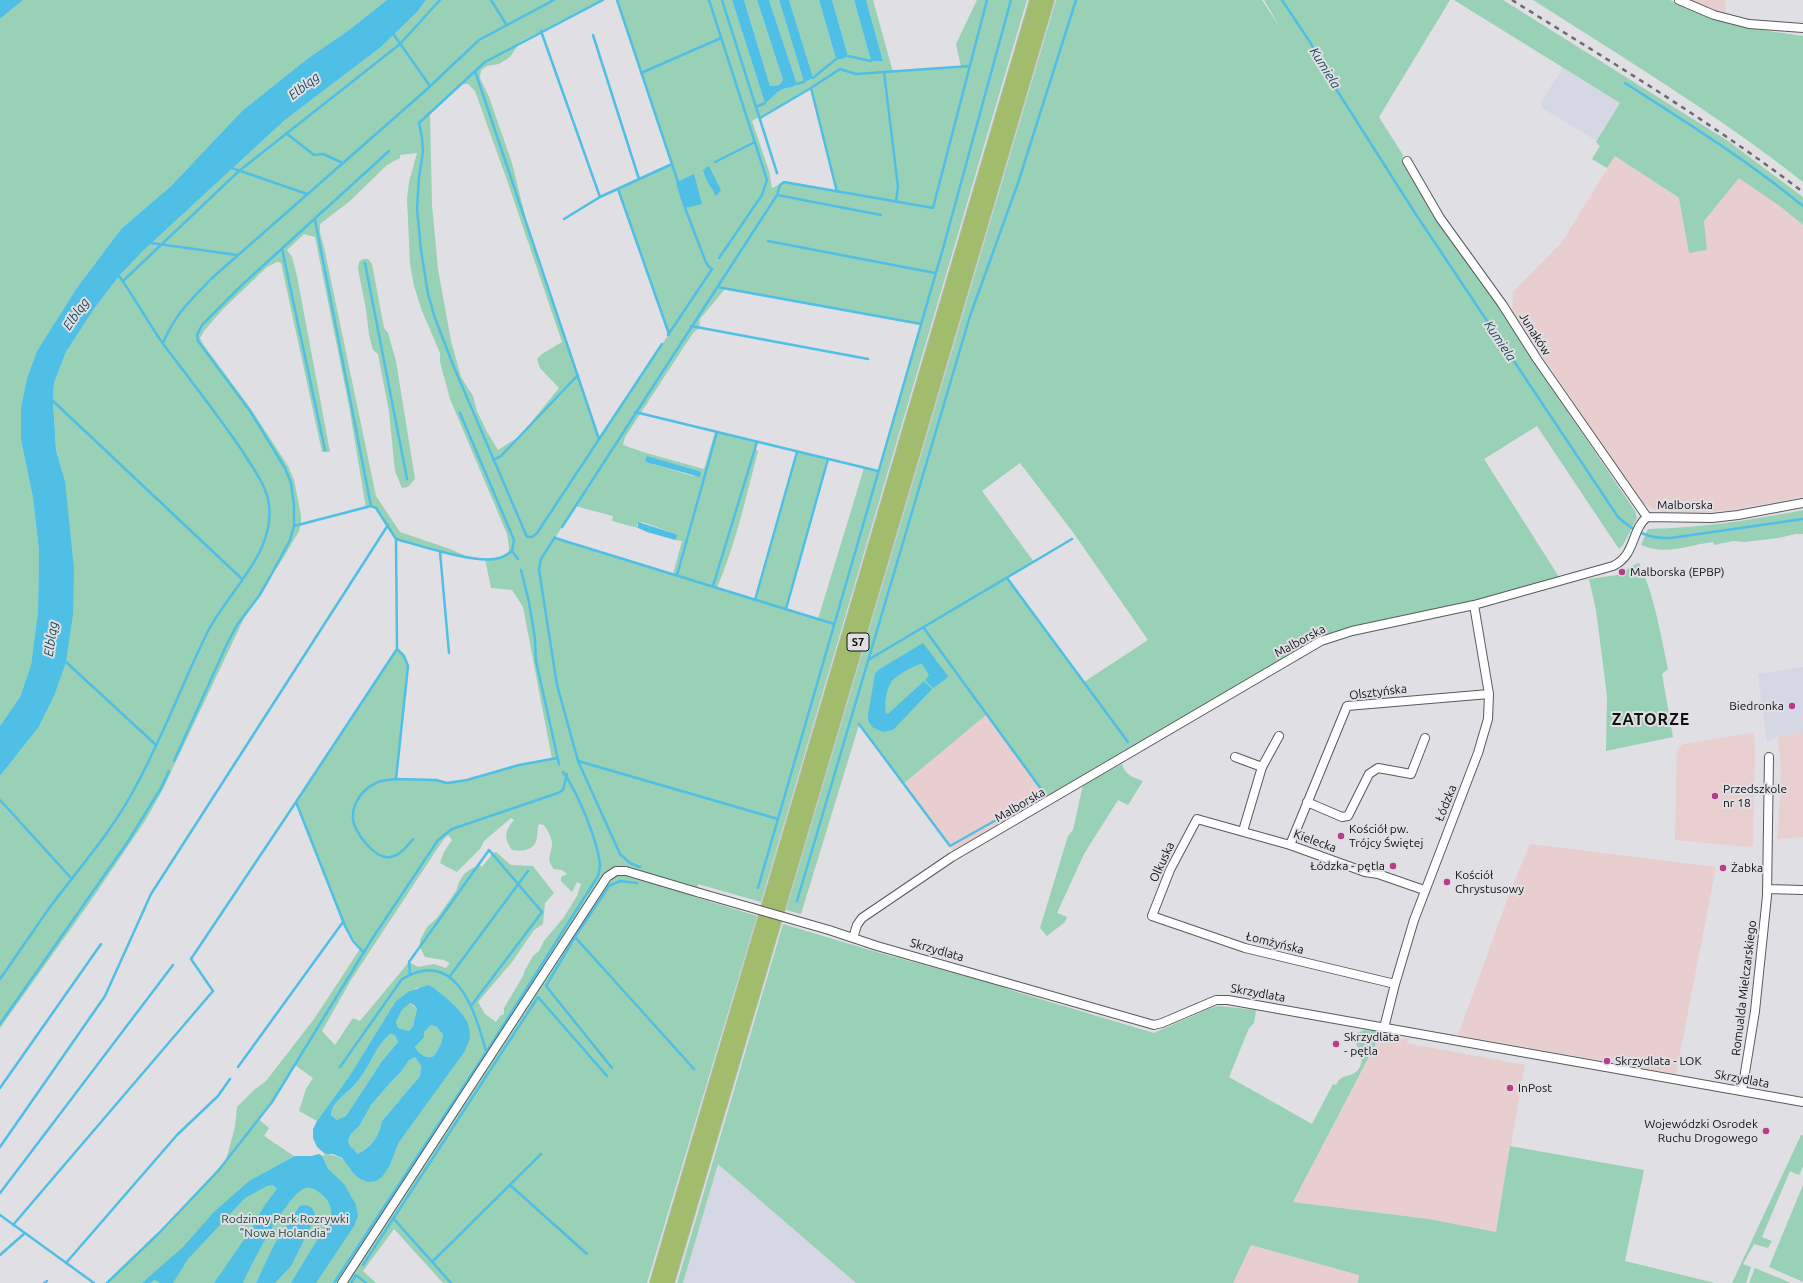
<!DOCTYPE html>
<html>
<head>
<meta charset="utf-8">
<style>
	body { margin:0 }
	canvas { display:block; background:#dfdfe4 }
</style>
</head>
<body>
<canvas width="1803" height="1283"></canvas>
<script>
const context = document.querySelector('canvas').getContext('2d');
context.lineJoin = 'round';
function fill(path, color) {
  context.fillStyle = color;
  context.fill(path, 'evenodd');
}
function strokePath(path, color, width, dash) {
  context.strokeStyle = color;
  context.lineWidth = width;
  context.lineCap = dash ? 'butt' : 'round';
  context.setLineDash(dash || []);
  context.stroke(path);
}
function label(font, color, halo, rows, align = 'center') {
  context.font = font + ' Ubuntu,sans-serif';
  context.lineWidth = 4;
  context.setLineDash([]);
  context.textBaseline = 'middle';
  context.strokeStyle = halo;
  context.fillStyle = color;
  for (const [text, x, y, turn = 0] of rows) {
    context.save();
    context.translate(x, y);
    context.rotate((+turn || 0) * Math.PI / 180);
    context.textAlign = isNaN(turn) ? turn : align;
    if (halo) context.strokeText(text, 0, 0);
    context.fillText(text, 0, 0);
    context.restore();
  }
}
const built = new Path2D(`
	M1563,68L1620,103L1597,141L1542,108L1541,102Z
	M1803,667V733L1778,736L1767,742L1758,674Z
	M718,1164L856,1283H683Z`);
const industrial = new Path2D(`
	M1686,0H1725L1726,16Z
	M1615,156L1679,199L1707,250L1704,221L1739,177L1781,207L1803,225V497L1731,510L1694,513L1660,512L1642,503L1512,311L1513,292L1562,242Z
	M986,715L1047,799L954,852L903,784Z
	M1530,844L1716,867L1676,1074L1458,1035L1511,889Z
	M1381,1035L1410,1039L1406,1043L1525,1065L1496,1232L1429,1219L1293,1202Z
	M1251,1245L1360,1275L1358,1283H1233Z`);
const education = new Path2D(`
	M1752,733L1754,735L1755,752L1753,845L1750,847L1675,840L1677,749L1683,744Z
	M1803,733V837L1778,839L1781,771L1778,736Z`);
const green = new Path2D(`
	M23,0H387L349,30L307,59L242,111L171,186L121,229L76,289L37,351L27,378L21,407V440L33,498L39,551L38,612L31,665L20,697L0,726V19Z
	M426,0H603L520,42L510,57L499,64L487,66L481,70L480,78L489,97L512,163L528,228L599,438L669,334L618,189L672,164L617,0H732L765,102C771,99 775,93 781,90C787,87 791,89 797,84L769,0H779L804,82L809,66L789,0H819L836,59H842L848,56L832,0H854L871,61H883L866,0H873L893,72L961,67L956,44L977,0H1027L761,902L698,884L695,897L757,916L647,1283H443L394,1229L363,1271L376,1283H107L159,1233L226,1160L235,1127L237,1107L254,1090L266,1081L314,1019L360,949L345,926L296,802L397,649L404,656L408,666L396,779L436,780L447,783L467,780L519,765L552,759L523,607L512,590L491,588L485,559H499L508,554L509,547L507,534L450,399L440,362V353L422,311L414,286L410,264L407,199L409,182L417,153L400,155V158L387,165L350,201L320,224V233L324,247L376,496L400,532L450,549L466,556L445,553L396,539L376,508L371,506L366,508L349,406L315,237L304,234L287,250L292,257L297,276L330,452H322L281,263L277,262L267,267L223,309L204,331L200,338L203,344L251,409L288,466L294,480L301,515V524L299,531L282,560L246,614L162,791L145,821L90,902L0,1028V776L38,728L65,481L56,450L53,401L54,383L66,352L94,309L119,276L144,250L285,120L381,47L417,12ZM461,84H468L475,91L509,186L562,342L542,354L537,359L540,368L559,388L520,436L498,450L487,432L477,411L473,396L461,377L451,341L438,269L432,205L430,113ZM811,88L837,191L784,182L772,188L769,171L752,121ZM725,289L921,324L878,471L864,468L818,619L786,609L828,459L797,452L755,600L717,588C736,543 746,497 758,451L755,449L757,442L715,432L704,469L646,453L623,445L625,437L693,333L699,328L700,319ZM649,463L674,464L699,471L693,476ZM575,506L613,516L612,521L638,528L637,524L642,522L676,534L675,540L682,541L673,574L555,538ZM511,818L514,820C504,832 504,838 512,850C524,852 535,850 537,837C538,832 537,828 539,824L544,825C547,830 552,837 552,844C552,855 545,858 554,869L562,870L567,874L561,877V881L572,892L577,882L581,884L577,896L564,917L544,941L539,951L533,956L525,970L523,976L504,1008V1014L500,1016L496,1022L485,1014L478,1002L512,962L534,930L543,924L545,903L554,893L533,866L511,865L496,852L493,853L482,867L479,864L476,868L474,867L464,874L459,882L456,891L437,918L427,927L420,940V947L425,957L444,960L450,963L446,968L434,964L418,967L409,962L360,1021L353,1018L335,1045L322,1031L351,980L443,840L448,835L452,840L444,852L440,863L457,872L480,849L484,841ZM416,988H434L462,1013L399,1142L390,1165L354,1174C347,1161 340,1155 325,1154L323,1156L319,1154L312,1156H294L264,1136L269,1128L258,1119L273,1100L295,1065L313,1078L306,1089L299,1111L317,1121Z
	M744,0H757L783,80L779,85L770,86Z
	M1056,0H1262L1281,29L1264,0H1450L1379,117L1403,155L1402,160L1438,220L1489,291L1555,393L1635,511L1637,518L1623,545L1619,549L1537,426L1484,459L1559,577L1474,601L1351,628L1047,799L986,715L903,784L859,725L801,914L786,910ZM1020,463L1072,531L1148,640L1084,682L1008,578L1034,562L982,491Z
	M1454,0H1503L1728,141L1803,197V225L1781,207L1739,178L1704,221L1707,250L1689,253L1679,198L1615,156L1607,168L1592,159L1600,146L1596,142L1620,103Z
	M1533,0H1670L1705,16L1748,28L1803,36V182C1718,115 1624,58 1533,0Z
	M363,259H368L372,264L384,328L388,333L396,361L415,479L408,487L402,488L395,471L389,412L378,354L373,350L369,335L366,309L358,269L359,262Z
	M1803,510V534H1796L1778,538L1745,542L1733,541L1714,545L1713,542C1688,545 1667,556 1641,545L1648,529C1701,528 1751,520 1803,510Z
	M1638,563H1639C1655,597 1660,633 1668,669L1662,674L1673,737L1606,751L1607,696L1596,610L1589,579L1617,575Z
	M1122,764C1125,775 1133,777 1143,781L1128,805L1118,800L1084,854L1057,913L1067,917L1065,922L1047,936L1040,928L1068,836L1073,830L1083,785Z
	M783,924L880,953L1001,986L1010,990L1154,1033L1213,1007L1219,1006L1256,1010L1254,1023L1249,1028L1229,1077L1312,1124L1333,1084L1336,1085C1342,1071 1356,1080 1361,1064C1365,1052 1352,1046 1356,1034L1364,1030L1382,1032L1293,1202L1429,1219L1496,1232L1510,1146L1644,1170L1625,1261L1715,1283H1358L1359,1275L1251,1245L1233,1283H856L718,1164L683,1283H677Z
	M410,1003L417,1009L413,1026L409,1031L398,1028L396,1022L402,1010Z
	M431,1025L437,1027L443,1035L441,1044L434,1056C426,1059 420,1055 415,1047L424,1032Z
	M390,1034L395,1035L398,1042L382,1061L346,1116L337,1120L331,1115C332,1100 349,1093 357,1082C370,1067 375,1046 390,1034Z
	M415,1057L421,1066L420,1076L382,1121C378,1139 372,1144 358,1154L350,1147L348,1142L350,1135L360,1125L371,1105L390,1083L400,1073L409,1059Z
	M1801,1135H1803V1166L1799,1175L1790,1171L1762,1237L1772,1241L1768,1248L1754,1244L1743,1264L1751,1267L1746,1283H1732Z
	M1803,1185V1282L1769,1267Z
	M1755,1268L1791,1283H1749Z`);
const water = new Path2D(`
	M0,0H23L0,19Z
	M387,0H426L417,12L381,47L285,120L144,250L119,276L94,309L66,352L54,383L53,401L56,450L65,481L74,569L73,614L66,662L54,696L38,728L0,776V726L20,697L31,665L38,612L39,551L33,498L21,440V407L27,378L37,351L76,289L121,229L171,186L242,111L307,59L349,30Z
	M732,0H744L770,86L779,85L783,80L757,0H769L797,84C791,89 787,87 781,90C775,93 771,99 765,103Z
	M779,0H789L813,78L804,82Z
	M819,0H832L848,56L842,59H836Z
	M854,0H866L883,61H871Z
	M709,166L721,190L716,196L706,179L703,170Z
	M694,174L702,204L685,208L683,206L676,183L679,181Z
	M647,456L699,471L701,473L700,477L649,463L645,461Z
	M638,522L676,534L677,537L675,540L647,532L638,528Z
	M923,643L948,676L947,678L933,688L925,680L929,675L922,664H920C914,666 895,676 892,681C886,689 884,704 886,713L888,714L924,681L932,689L893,730L883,732L872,727L868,720V715L875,674L878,670Z
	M428,985L434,988C448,1000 471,1015 470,1036C470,1041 466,1046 465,1051L399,1142L390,1165L382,1177L376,1181L368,1182L360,1179L354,1174L342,1158L333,1154H325L317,1147L313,1138V1129L317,1121L349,1077L396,1001L408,992ZM410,1003L414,1005L417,1009L413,1026L409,1031L398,1028L396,1022L402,1010ZM431,1025L437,1027L443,1035L441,1044L434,1056C426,1059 420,1055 415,1047L424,1037V1032ZM390,1034L395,1035L398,1042L382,1061L346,1116L337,1120L331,1115C332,1100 349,1093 357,1082C370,1067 375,1046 390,1034ZM415,1057L421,1066L420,1076L382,1121C378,1138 373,1145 358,1154L350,1146L348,1142L350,1135L360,1125L371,1105L390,1083L400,1073L409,1060Z
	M319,1154L322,1156L328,1169L344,1184L356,1205L358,1216L354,1226L316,1283H291L331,1217C332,1206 329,1200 320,1193C316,1190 312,1187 306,1188C288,1192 251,1265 243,1283H214L252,1228L264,1206L277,1189L273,1185L267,1186L245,1198L188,1259L173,1283H159L158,1281L154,1280L150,1283H142L183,1247L214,1212L249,1181L295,1156H312Z
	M306,1205L312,1208L316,1216L291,1266L275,1283H256L275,1243L300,1206Z`);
const stream = new Path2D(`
	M491,0L506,24
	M603,0L485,62L419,123L422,138L423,152L419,177L417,209L421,250L428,294L435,318L453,365L527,537H532L537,533L662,344
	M617,0L678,182
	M709,0L767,180L762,195L719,258
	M722,0L777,173
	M1282,0L1310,42L1331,81L1415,213L1618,517C1634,532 1650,539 1671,538L1803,519
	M541,31L600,197
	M394,35L430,86
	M593,35L639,179
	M848,56L871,61
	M475,71L599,439
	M884,72L898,187L896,202
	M641,73L721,38
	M813,78L836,59
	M1625,83C1686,122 1747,160 1803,206
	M797,84L804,82
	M811,88L837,192
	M756,107L765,103
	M760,118L811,88L840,69L856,74L970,66
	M286,133L314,155L323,154L343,163
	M715,162L755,142
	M232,168L307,194
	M618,189L669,334
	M777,195L881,215
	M564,219L600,197L672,164
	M315,220L371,506
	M768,241L935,273
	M151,243L237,255
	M282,249L325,450
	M365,263L407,479
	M123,281L239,171L400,44L440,0
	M717,287L921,324
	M691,326L868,359
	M668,335L712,269L708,266L705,260L685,208
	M163,343C175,314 191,300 212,278L425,91L479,40L554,0
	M53,401L242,579
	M635,412L878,471
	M493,460L501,456L578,375
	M294,526L371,506L376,508L396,539L397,649
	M562,527L777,195L780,185L784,182L933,208L987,0
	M555,537L541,559L539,570L557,685L578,761L620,854L630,863L640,867
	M555,538L834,624
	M396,539C418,545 478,565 499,558C504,557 508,554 512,551L514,540L460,413
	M512,551L518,559
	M440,552L449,653
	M521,570L529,602L535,639L536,661L559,764
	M677,575L717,432
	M1007,578L1128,742
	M713,586L757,442
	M755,600L797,452
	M786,609L828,459
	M868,660L1072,539
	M66,662L156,745
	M859,724L950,846L1044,793L923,627
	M174,761L227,644L237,625L259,596L270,577L290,540L294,526V505L291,483L285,468L250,411L198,341L197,335L202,325L242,285L389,151
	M578,761L778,819
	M396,779C390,780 383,780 378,782C364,788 352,802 353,818C353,831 375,860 390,857C400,856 407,846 413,839
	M0,800L72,879
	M758,888L944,245L1011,0
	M797,901L970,316L1018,183L1076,0
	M575,937L694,1069
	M364,953L353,941L345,926L296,802L397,649L404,656L408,666L396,779L436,780L447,783L467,780L519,765L557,758
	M410,974L409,962L489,850L542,912L471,1006
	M450,976L528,871
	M0,979C17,955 33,931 50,907C80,867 113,830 136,786C163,736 183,682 208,631C229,590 279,550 268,499C264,482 252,467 243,452C218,415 191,381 164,345C148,323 135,298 119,276
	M0,1024L127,843L161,788L169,771
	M238,1067L343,922
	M340,1067L402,979C456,947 475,1011 486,1051
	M612,1068L546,986L575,937L609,886L620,881L637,883
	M0,1088L101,944
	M0,1147L105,996L151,894L388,525
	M510,1185L587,1254
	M0,1193L173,965
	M0,1215L94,1283
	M393,1218L451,1283
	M13,1225L213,991L191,959L296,802
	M0,1255L25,1233
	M432,1262L541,1154
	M66,1263L177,1135L218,1096L230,1079
	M363,1265L538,997L607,1076
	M44,1283L47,1281
	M107,1283L159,1233L218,1171L272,1102L372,939L438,840L452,829L558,793L563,790L567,774
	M334,1283L487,1051L598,876C599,872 600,868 600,864C597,839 578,793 563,772
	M351,1283L356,1275L366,1283`);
const minor = new Path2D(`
	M1679,0L1714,15L1749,24L1803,28
	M1407,161L1440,218L1502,304L1537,359L1647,517
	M1235,757L1262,767
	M1307,802L1342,817L1348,816L1369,774L1378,768L1411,774L1425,738
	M1243,831L1262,767L1279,736
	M1290,845L1347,706L1489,694
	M1767,889L1803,890
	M829,930L877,946L1154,1025L1162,1023L1216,1000H1228L1803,1102
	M853,938L857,925L862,918L952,857L1321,641L1352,631L1474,605L1613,566C1636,555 1631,530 1647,517L1712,518L1738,515L1803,503
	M1395,984L1245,948L1152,916L1170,870L1197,819L1290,845L1365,872L1378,874L1424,890
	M1384,1028L1395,984L1414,920L1478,753L1488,719L1489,694L1474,605
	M1742,1091L1755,1011L1767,896L1769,757
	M342,1283L607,877L616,871H626L700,893`);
const highway = new Path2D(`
	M656,1283L1036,0
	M668,1283L1048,0`);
const rail = new Path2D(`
	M1512,0C1611,62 1710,121 1803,192`);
const minorBridge = new Path2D(`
	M700,893L829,930`);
const markers = [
	[1622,572,4,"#b93c8c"],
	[1792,706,4,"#b93c8c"],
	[1715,796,4,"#b93c8c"],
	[1341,836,4,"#b93c8c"],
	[1393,866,4,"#b93c8c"],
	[1723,868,4,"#b93c8c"],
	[1447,882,4,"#b93c8c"],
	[1336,1044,4,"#b93c8c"],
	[1607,1061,4,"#b93c8c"],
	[1510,1088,4,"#b93c8c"],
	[1766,1131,4,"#b93c8c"]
];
const shields = [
	[858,642,22]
];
const shieldNames = [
	["S7",858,642]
];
const streetNames = [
	["Junaków",1535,334,58],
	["Malborska",1685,505],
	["Malborska",1300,641,-28],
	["Olsztyńska",1378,692,-7],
	["Łódzka",1446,803,-68],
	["Malborska",1020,805,-30],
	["Kielecka",1315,841,20],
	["Olkuska",1162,862,-65],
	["Łomżyńska",1275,943,14],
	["Skrzydlata",937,950,16],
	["Romualda Mielczarskiego",1744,988,-83],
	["Skrzydlata",1258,993,10],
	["Skrzydlata",1742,1079,10]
];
const poiNames = [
	["Malborska (EPBP)",1630,572],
	["Biedronka",1784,706,"right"],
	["Przedszkole",1723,789],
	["nr 18",1723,803],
	["Kościół pw.",1349,829],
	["Trójcy Świętej",1349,843],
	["Łódzka - pętla",1385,866,"right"],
	["Żabka",1731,868],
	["Kościół",1455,875],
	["Chrystusowy",1455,889],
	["Skrzydlata",1344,1037],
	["- pętla",1344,1051],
	["Skrzydlata - LOK",1615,1061],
	["InPost",1518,1088],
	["Wojewódzki Osrodek",1758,1124,"right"],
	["Ruchu Drogowego",1758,1138,"right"]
];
const parkNames = [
	["Rodzinny Park Rozrywki",285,1219],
	["\"Nowa Holandia\"",285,1233]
];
const waterNames = [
	["Kumiela",1325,68,58],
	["Elbląg",304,86,-38],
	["Elbląg",76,314,-55],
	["Kumiela",1500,341,56],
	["Elbląg",51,639,-82]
];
const districtNames = [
	["ZATORZE",1651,720]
];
fill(built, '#d6d7e4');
fill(industrial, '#e9ced0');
fill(education, '#e9cfcf');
fill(green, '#98d1b5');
fill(water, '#50bfe6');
strokePath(stream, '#50bfe6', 2.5);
strokePath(minor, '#595a5e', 10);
strokePath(highway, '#bcbcbd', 14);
strokePath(minor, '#fff', 8);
strokePath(highway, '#a2bc6e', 12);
strokePath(rail, '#6b6b6e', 2.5, [5, 5]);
strokePath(minorBridge, '#595a5e', 10, []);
strokePath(minorBridge, '#fff', 8);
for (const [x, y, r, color] of markers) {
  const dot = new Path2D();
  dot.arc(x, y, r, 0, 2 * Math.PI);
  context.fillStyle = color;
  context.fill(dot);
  strokePath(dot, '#dfdfe4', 1.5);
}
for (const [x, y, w] of shields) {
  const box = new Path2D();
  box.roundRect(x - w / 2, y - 9, w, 18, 3);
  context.fillStyle = '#dfdfe4';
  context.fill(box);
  strokePath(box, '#101012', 1);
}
label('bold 11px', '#101012', null, shieldNames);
label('12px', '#101012', '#dfdfe4', streetNames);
label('12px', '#101012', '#dfdfe4', poiNames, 'left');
label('12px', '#1f4937', '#dfdfe4', parkNames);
label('italic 13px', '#1b4a5b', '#dfdfe4', waterNames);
context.letterSpacing = '1px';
label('bold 16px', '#101012', '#dfdfe4', districtNames);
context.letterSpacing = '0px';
</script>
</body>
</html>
